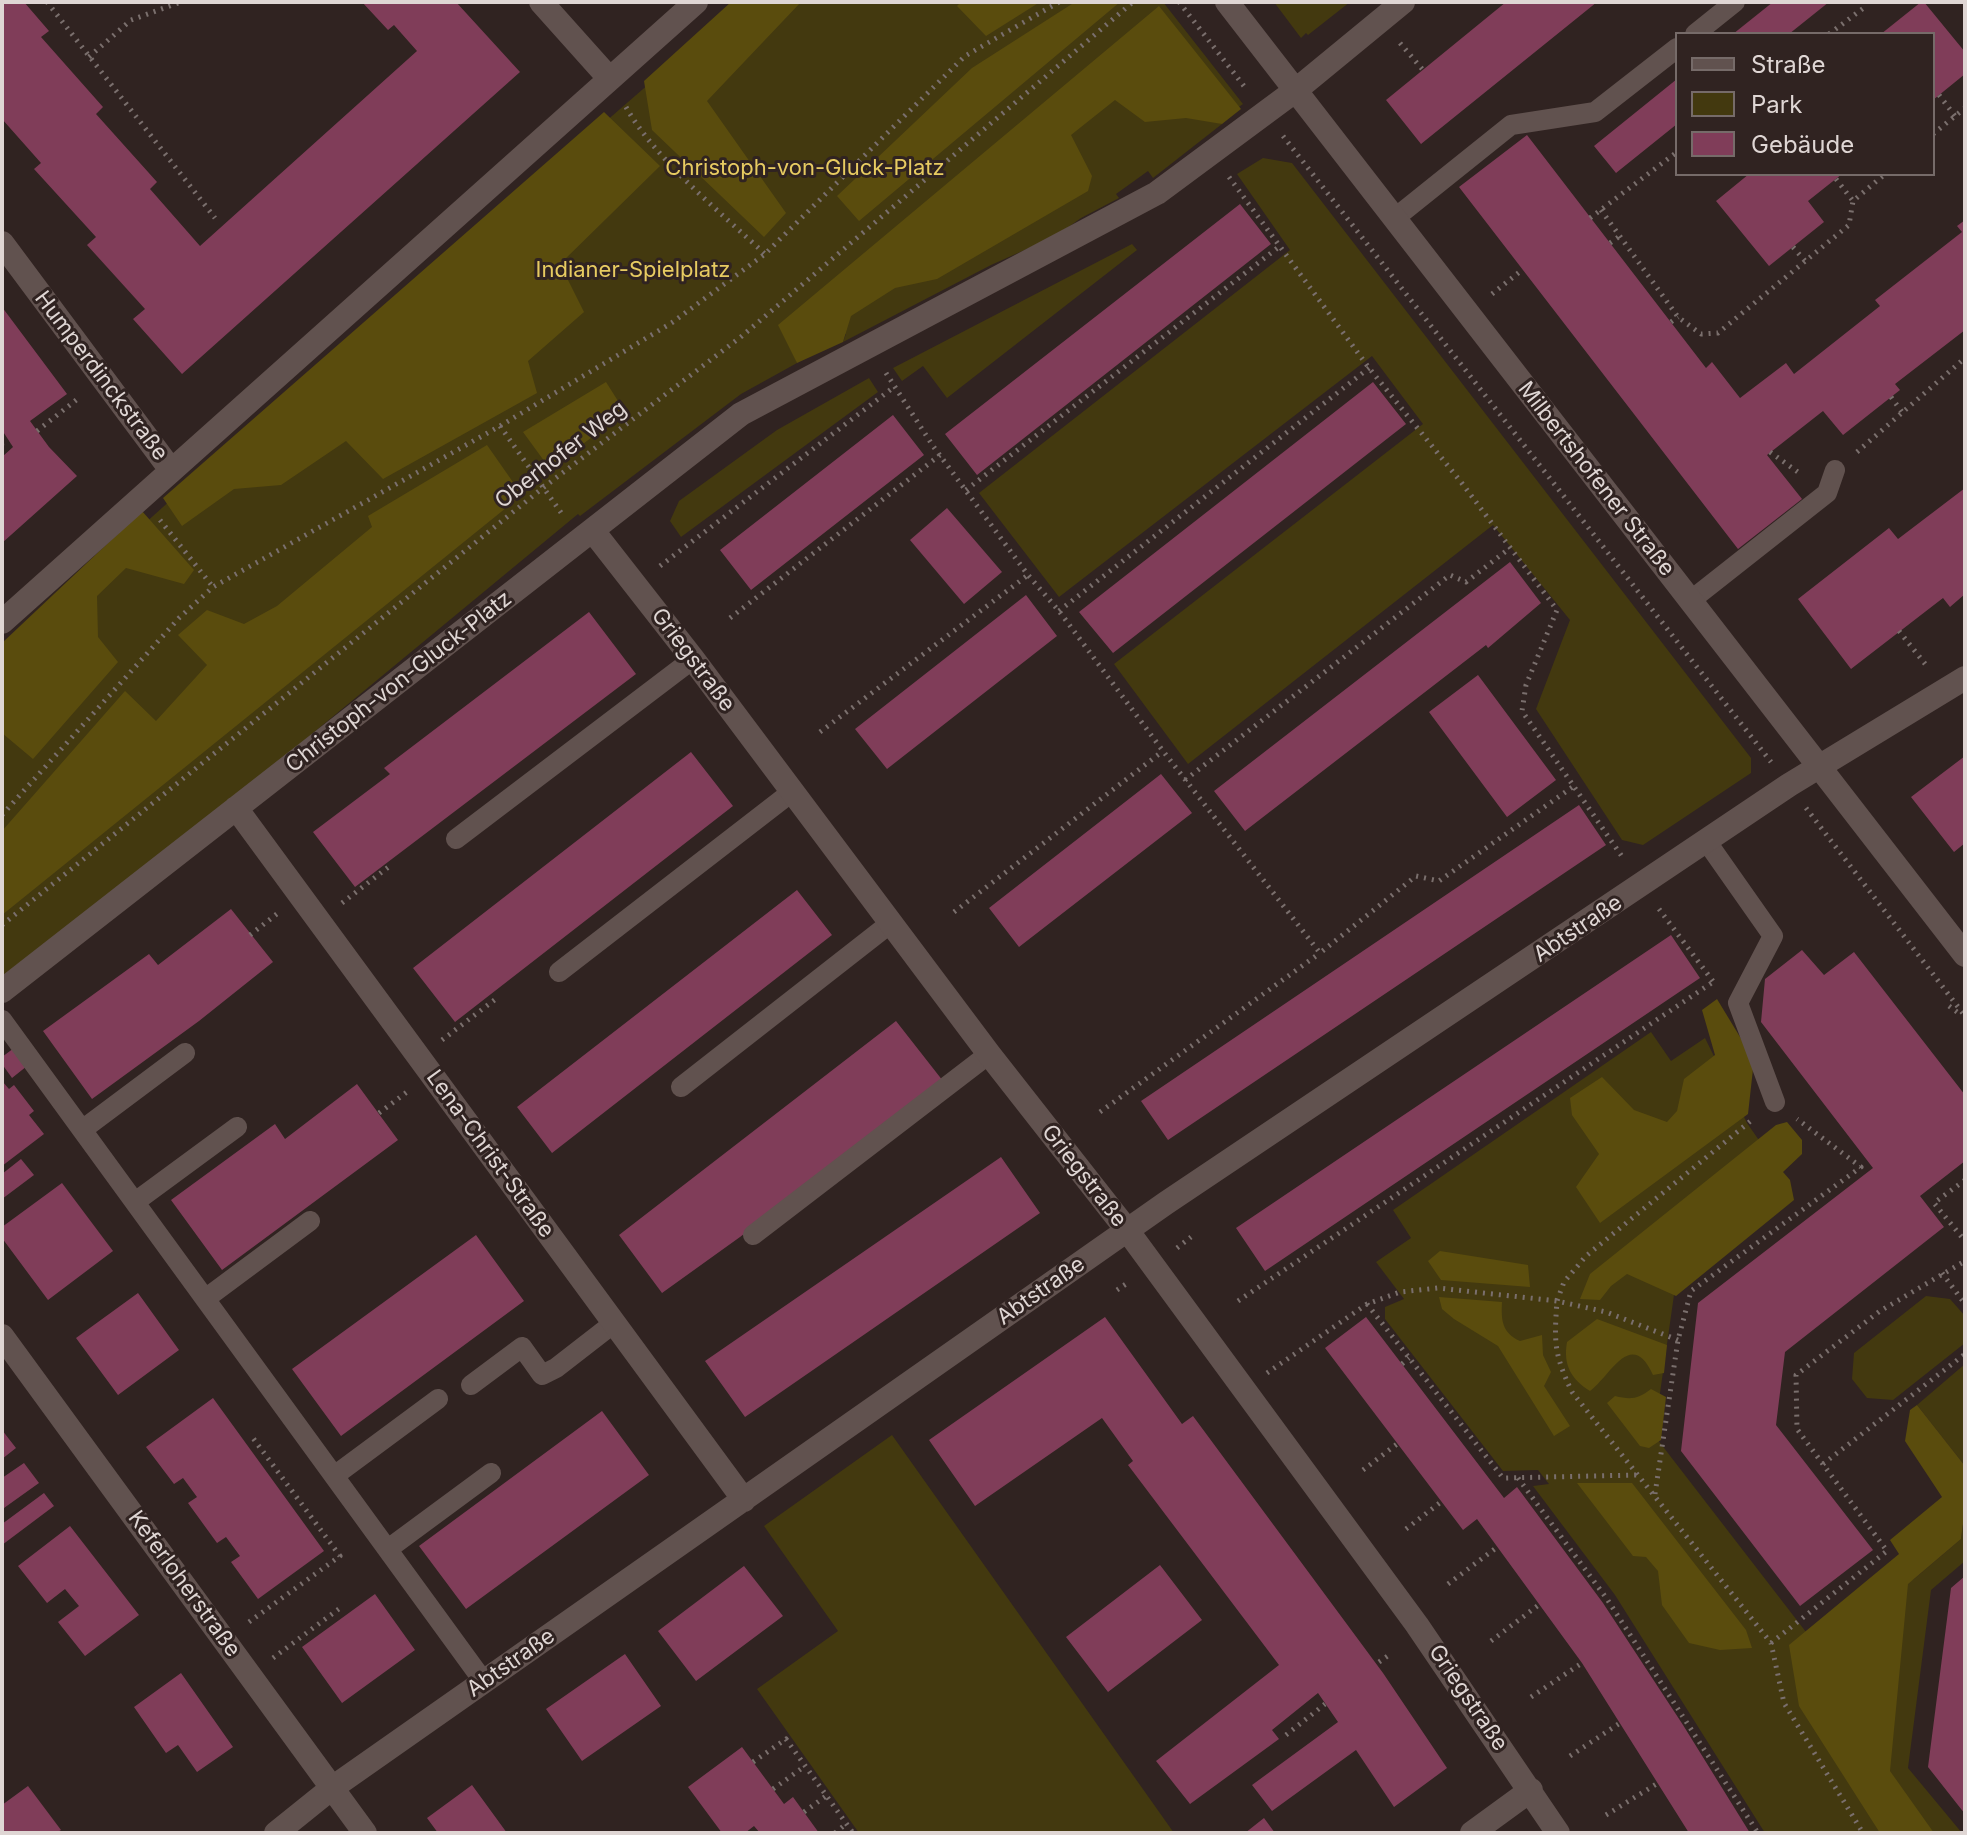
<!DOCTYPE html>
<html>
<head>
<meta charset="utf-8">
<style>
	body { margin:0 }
	#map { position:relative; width:1967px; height:1835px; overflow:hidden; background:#302321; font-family:Inter,sans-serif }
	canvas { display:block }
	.frame { position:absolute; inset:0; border:4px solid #dfd6d4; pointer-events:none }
	.legend { position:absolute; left:1675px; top:32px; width:260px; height:144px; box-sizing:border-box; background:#302321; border:2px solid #766b69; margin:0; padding:10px 14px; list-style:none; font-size:24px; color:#dfd6d4 }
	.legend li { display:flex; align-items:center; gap:16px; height:40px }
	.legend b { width:40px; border:2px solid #766b69 }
</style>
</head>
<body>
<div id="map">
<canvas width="1967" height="1835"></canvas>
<div class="frame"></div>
<ul class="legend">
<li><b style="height:10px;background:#61524f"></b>Straße</li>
<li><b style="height:22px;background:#43390f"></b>Park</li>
<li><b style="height:22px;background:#803d59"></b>Gebäude</li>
</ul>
</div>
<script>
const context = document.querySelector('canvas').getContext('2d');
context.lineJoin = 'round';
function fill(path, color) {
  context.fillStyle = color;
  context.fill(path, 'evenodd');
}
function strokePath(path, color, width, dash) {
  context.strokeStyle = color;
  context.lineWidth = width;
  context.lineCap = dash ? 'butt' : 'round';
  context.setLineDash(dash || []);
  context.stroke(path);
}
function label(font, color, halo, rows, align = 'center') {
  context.font = font + ' Inter,sans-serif';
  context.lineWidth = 6;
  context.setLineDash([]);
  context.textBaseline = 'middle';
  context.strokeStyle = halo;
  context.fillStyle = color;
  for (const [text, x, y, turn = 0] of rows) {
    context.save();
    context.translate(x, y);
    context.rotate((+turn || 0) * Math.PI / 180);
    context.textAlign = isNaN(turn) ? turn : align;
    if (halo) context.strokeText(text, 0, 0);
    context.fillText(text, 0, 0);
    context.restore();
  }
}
const green = new Path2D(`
	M743,2H1163L1243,104L1217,122L1222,124L1153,178L1148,171L1116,194L1119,198L1081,218L1056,236L991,265L843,342L846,334L795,357L797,363L741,394L580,516L578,514L2,990V652L173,498Z
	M1274,2H1350L1308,35L1306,33L1301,38Z
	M1263,158L1292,163L1751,758V773L1643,845L1622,840L1536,709L1570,620L1493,525L1188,764L1114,664L1423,424L1372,356L1059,597L979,493L1290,250L1237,174Z
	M1132,244L1137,250L947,398L923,366L902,381L893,368Z
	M869,378L878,392L681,537L670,521L679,501L777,430Z
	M1651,1032L1671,1061L1705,1038L1747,1123L1788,1182L1674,1295L1654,1435L1806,1632L1914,1579L1961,1539L1965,1509V1561L1931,1590L1908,1768L1962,1833H1765L1615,1595L1533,1486L1549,1484L1538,1470L1503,1471L1385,1319V1307L1404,1299L1376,1262L1411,1238L1393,1210Z
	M1926,1296L1950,1299L1965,1316V1343L1893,1400L1867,1398L1852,1379L1854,1353Z
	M1965,1364V1466L1917,1405Z
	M892,1435L1174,1833H859L757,1689L838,1631L764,1526Z`);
const forest = new Path2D(`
	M731,2H801L707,101L786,213L764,237L652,130L644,81Z
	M961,2H1040L986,36L957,6Z
	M1075,2H1120L859,221L837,196L972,68Z
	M1159,6L1241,109L1222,124L1186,118L1145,122L1115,100L1071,135L1092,176L1088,191L937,279L895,288L851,316L843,342L797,363L778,325Z
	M604,112L660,166L560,264L584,312L528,361L537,393L383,479L346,441L281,485L234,489L182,526L163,498Z
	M606,382L625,412L550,469L523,432Z
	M487,445L522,495L2,915V831L125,691L156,721L207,665L178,635L207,610L244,624L277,606L372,527L368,516Z
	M142,511L194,570L184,584L126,568L97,596L98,637L118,662L33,759L2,733V643Z
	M1717,999L1754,1060L1748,1114L1600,1223L1576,1187L1599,1154L1572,1115L1570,1098L1602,1077L1634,1110L1667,1122L1677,1111L1684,1079L1715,1055L1702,1010Z
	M1787,1122L1802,1140V1154L1783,1172L1790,1180L1794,1200L1676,1296L1627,1274L1611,1286L1600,1300L1580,1299L1590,1274L1776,1125Z
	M1440,1251L1528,1265L1530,1287L1441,1280L1428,1261Z
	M1439,1297L1502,1302C1501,1320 1502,1333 1520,1341L1542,1335L1543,1355L1551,1372L1544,1386L1570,1426L1554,1436L1498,1346L1454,1319L1442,1309Z
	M1597,1319L1667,1345L1664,1373L1653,1375C1631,1327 1610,1377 1590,1391C1571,1379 1563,1365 1567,1342Z
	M1651,1389L1666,1397L1661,1440L1649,1448L1640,1446L1607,1403L1615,1396C1631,1400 1638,1399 1651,1389Z
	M1917,1405L1965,1466V1509L1961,1539L1908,1584L1890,1771L1934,1833H1880L1799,1706L1789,1645L1899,1554L1890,1540L1942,1497L1905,1441L1910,1410Z
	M1577,1483H1632L1746,1630L1752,1648L1720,1650L1689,1643L1662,1605L1658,1571L1646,1557L1633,1556Z`);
const building = new Path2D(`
	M2,2H24L49,31L41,37L103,107L96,114L157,182L150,189L200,246L417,51L394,25L388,30L362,2H456L520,72L182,374L133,319L145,309L87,245L96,237L34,169L41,163L2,119Z
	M1506,2H1597L1421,144L1386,100Z
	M1773,2H1829L1789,34H1733Z
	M1921,2H1924L1965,52V74L1933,100V34H1881Z
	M1677,79V124L1616,173L1594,146Z
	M1527,135L1706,368L1712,362L1740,398L1786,363L1794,374L1880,306L1875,300L1962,232L1957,226L1965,220V330L1895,384L1900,390L1843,435L1823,411L1767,455L1802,499L1738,549L1459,187Z
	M1749,174H1842L1808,201L1824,222L1769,266L1716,201Z
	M1240,204L1271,244L977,475L945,434Z
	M2,307L67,394L30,421L49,447L77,476L2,543V457L13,447L2,430Z
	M1373,382L1406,424L1113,653L1079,612Z
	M893,415L924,455L751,590L720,550Z
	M1965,488V594L1950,607L1943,598L1851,669L1798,599L1889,528L1898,539Z
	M947,508L1002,572L964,604L910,540Z
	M1510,562L1541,603L1488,648L1486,645L1245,831L1214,791Z
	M1026,595L1057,636L887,769L855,729Z
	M589,612L636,674L355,887L313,832L390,774L384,768Z
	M1478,675L1556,780L1507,817L1429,712Z
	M691,752L733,806L455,1022L413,968Z
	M1965,756V843L1954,852L1911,797Z
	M1161,774L1192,813L1019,947L989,908Z
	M1579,805L1606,845L1168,1140L1141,1101Z
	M797,890L832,935L552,1153L517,1107Z
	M231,909L273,962L199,1021L92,1099L43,1031L149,954L158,965Z
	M1671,935L1700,978L1265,1271L1236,1228Z
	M1802,950L1824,975L1854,952L1965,1095V1161L1920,1196L1944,1227L1785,1352L1776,1425L1873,1550L1800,1606L1681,1451L1698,1303L1873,1168L1761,1022L1765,979Z
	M896,1021L943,1081L740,1237L662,1293L619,1235Z
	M14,1048L27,1066L12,1078L2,1064V1057Z
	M2,1081L9,1089L14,1085L34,1111L29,1115L44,1134L2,1166Z
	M357,1084L398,1140L222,1270L171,1200L275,1124L285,1139Z
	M1001,1157L1040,1213L745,1417L705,1361Z
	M21,1159L34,1175L2,1199V1174Z
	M62,1183L113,1251L48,1300L2,1238V1227Z
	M476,1235L524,1301L341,1436L292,1369Z
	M138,1293L179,1350L118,1395L76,1338Z
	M1105,1317L1182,1424L1193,1416L1383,1673L1447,1768L1394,1807L1356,1750L1272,1811L1252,1785L1338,1722L1318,1693L1272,1730L1279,1739L1190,1804L1156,1761L1279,1665L1128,1465L1133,1461L1102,1418L975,1506L929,1440Z
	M1366,1317L1504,1498L1517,1487L1603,1603L1683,1725L1750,1833H1689L1582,1663L1477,1519L1463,1530L1325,1348Z
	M213,1398L324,1551L258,1599L231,1562L240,1556L226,1537L217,1543L188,1503L197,1497L183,1478L174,1484L146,1447Z
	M602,1411L649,1475L466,1609L419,1546Z
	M2,1430L16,1448L2,1459Z
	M24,1463L39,1483L4,1508L2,1478Z
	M44,1493L54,1506L2,1545V1524Z
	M70,1526L139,1615L85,1656L58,1622L79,1606L65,1589L47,1603L18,1566Z
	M1160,1565L1202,1620L1108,1692L1066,1637Z
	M744,1566L783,1616L696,1681L658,1631Z
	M1965,1576V1814L1928,1767L1951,1588Z
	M375,1594L415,1650L342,1703L302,1647Z
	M625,1654L661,1706L582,1761L546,1709Z
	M181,1673L233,1747L197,1772L178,1745L166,1753L134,1707Z
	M742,1747L784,1804L793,1797L819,1833H760L754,1826L745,1833H722L688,1787Z
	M472,1785L507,1833H438L427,1818Z
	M28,1786L61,1830L56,1833H2V1805Z
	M1264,1818L1275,1833H1245Z`);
const path = new Path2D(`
	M47,2L215,218
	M1179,2L1247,90
	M1829,34L1865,7
	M1400,43L1423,70
	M89,57L131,20L181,2
	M1939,95L1955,116
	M626,107C654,158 721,213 765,254
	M1933,134L1965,108
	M1283,136L1771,762
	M1229,177L1369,368L1461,482L1557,610L1526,685L1522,711L1623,858
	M1836,179L1853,201
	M1601,210L1678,317L1701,334L1718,333L1849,225L1853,201L1885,174
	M1590,218L1677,152
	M1610,243L1620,236
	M1793,247L1806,262
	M1492,294L1522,270
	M1671,322L1678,317
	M886,373L933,446L1028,575L1059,611L1163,751L1320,953L1416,876L1439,881L1574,786
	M1891,397L1902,412
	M500,426L562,514
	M37,431L80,397
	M2,443L10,442
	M1770,452L1802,475
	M1857,452L1965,358
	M966,490L1280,246
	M160,520L213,587
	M660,566L894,387
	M1059,611L1369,368
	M730,618L940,455
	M1899,631L1926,665
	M820,732L1028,575
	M1185,780L1450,575L1466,582L1510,548
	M1806,808L1965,1016
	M2,815L179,618L213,587L500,426L673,322L765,254L965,56L1059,2
	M342,903L391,865
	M1659,909L1715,984
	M954,912L1163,751
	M2,925L544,487L742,336L1133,2
	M250,935L278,913
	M1949,1006L1961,1015
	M442,1040L497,998
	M1100,1112L1320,953
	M379,1113L407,1092
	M1965,1180L1934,1203L1965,1241
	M1177,1248L1191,1237
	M1942,1273L1965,1304
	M1117,1290L1129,1282
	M1238,1301L1713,982
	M1367,1304L1503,1478L1637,1475
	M1678,1340L1606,1312L1557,1301L1564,1282L1586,1256L1753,1119
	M1402,1364L1409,1358
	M1267,1373L1367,1304L1400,1292L1438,1288L1557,1301C1554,1343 1554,1354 1572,1392L1771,1643L1784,1703L1863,1833
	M1823,1464L1965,1354
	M1363,1470L1397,1444
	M1518,1478L1607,1599L1758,1833
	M1655,1494L1678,1340L1691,1291L1861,1167L1797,1119
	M1406,1529L1441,1502
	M1448,1584L1496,1548
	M249,1622L340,1556L250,1434
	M1491,1641L1540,1604
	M1771,1643L1887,1551L1797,1429L1796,1375L1880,1311L1965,1261
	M273,1658L340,1608
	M1379,1662L1392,1653
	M1531,1697L1582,1663
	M1286,1735L1325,1704
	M1570,1756L1620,1723
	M753,1762L786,1739L853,1833
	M773,1789L805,1766
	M804,1812L826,1796
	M1606,1815L1658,1783
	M835,1833L846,1824`);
const service = new Path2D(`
	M1695,34L1735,2
	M1395,218L1511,125L1595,112L1677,48
	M1690,601L1827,493L1835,470
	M456,839L693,659
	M1707,842L1773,936L1738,1003L1775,1102
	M559,972L793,791
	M2,1020L484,1682
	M681,1087L892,922
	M82,1130L185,1053
	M135,1202L237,1127
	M753,1235L989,1054
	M205,1299L310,1221
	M471,1385L522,1347L542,1375L556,1368L614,1323
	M334,1476L438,1399
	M388,1549L491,1473`);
const minor = new Path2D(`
	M541,2L609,78
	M1227,2L1965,955
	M2,243L171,470
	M593,531L693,659L989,1054L1127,1230L1417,1625L1558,1833
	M2,622L696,2
	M236,808L744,1500
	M2,991L741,414L1157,193L1296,90L1403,2
	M2,1336L365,1833
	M276,1833L332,1788L1166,1203L1789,785L1965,678
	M1472,1833L1531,1790`);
const parkNames = [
	["Christoph-von-Gluck-Platz",805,168],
	["Indianer-Spielplatz",633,270]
];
const streetNames = [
	["Humperdinckstraße",101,376,53],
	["Oberhofer Weg",561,455,-38],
	["Milbertshofener Straße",1596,479,52],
	["Griegstraße",693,660,53],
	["Christoph-von-Gluck-Platz",399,682,-38],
	["Abtstraße",1578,929,-34],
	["Lena-Christ-Straße",490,1154,54],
	["Griegstraße",1084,1176,52],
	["Abtstraße",1041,1291,-35],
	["Keferloherstraße",184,1584,54],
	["Abtstraße",511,1663,-35],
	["Griegstraße",1468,1698,56]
];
fill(green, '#43390f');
fill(forest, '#5a4c0d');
fill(building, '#803d59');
strokePath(path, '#7a6f6d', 5, [2, 6]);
strokePath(service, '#61524f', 20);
strokePath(minor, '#61524f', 24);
label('22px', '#e7cb61', '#302321', parkNames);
label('22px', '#dfd6d4', '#302321', streetNames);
</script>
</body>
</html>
